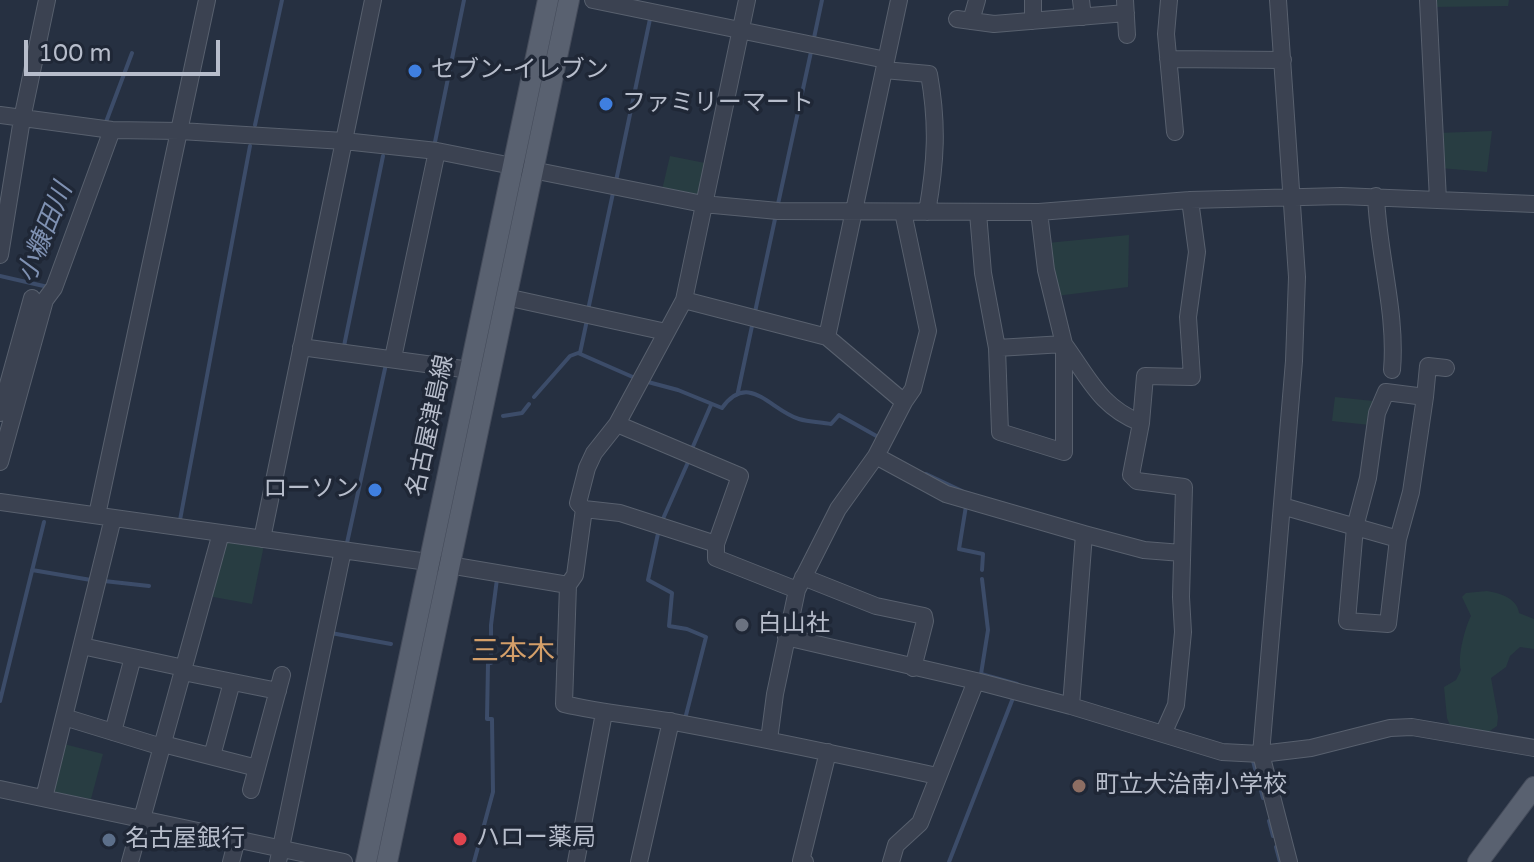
<!DOCTYPE html>
<html>
<head>
<meta charset="utf-8">
<style>
	body { margin:0 }
	#map { position:relative; width:1534px; height:862px; overflow:hidden; background:#263041; font-family:"Varela Round",sans-serif }
	canvas { display:block }
	.scale { position:absolute; left:24px; top:40px; width:196px; height:36px; box-sizing:border-box; border:4px solid #b7bdcb; border-top:0; padding-left:10px; font-size:24px; line-height:28px; white-space:nowrap; color:#b7bdcb; -webkit-text-stroke:6px #1f2736; paint-order:stroke }
</style>
</head>
<body>
<div id="map">
<canvas width="1534" height="862"></canvas>
<div class="scale">100 m</div>
</div>
<script>
const context = document.querySelector('canvas').getContext('2d');
context.lineJoin = 'round';
function fill(path, color) {
  context.fillStyle = color;
  context.fill(path, 'evenodd');
}
function strokePath(path, color, width, dash) {
  context.strokeStyle = color;
  context.lineWidth = width;
  context.lineCap = dash ? 'butt' : 'round';
  context.setLineDash(dash || []);
  context.stroke(path);
}
function label(font, color, halo, rows, align = 'center') {
  context.font = font + ' "Varela Round","Noto Sans JP",sans-serif';
  context.lineWidth = 7;
  context.setLineDash([]);
  context.textBaseline = 'middle';
  context.strokeStyle = halo;
  context.fillStyle = color;
  for (const [text, x, y, turn = 0] of rows) {
    context.save();
    context.translate(x, y);
    context.rotate((+turn || 0) * Math.PI / 180);
    context.textAlign = isNaN(turn) ? turn : align;
    if (halo) context.strokeText(text, 0, 0);
    context.fillText(text, 0, 0);
    context.restore();
  }
}
const green = new Path2D(`
	M1429,0H1509L1508,6L1432,7Z
	M1492,131L1487,172L1440,168L1437,133Z
	M670,156L705,163L699,193L695,196L662,190Z
	M1129,235L1128,287L1056,296L1047,243Z
	M1335,397L1373,401L1370,425L1332,421Z
	M228,540L264,545L252,604L208,596L223,542Z
	M1487,591C1500,593 1517,598 1519,613L1534,619V649L1520,647L1510,656L1506,667L1491,678L1498,717L1497,726L1484,735L1452,730L1447,718L1444,687L1456,680L1461,670C1457,658 1465,627 1471,616L1462,597L1466,593Z
	M64,744L103,754L91,799L54,792L52,788Z`);
const stream = new Path2D(`
	M814,38L822,0
	M106,122L132,53
	M255,125L282,0
	M435,142L464,0
	M616,181L650,19
	M778,204L811,52
	M0,276L48,287
	M588,310L613,193
	M755,312L775,219
	M344,346L383,156
	M580,353L587,320
	M648,382L678,390L722,408C749,371 770,410 799,419C809,422 821,422 831,424L839,415L880,438
	M738,392L752,326
	M534,397L570,356L578,353L635,378
	M503,416L522,413L529,404
	M691,451L711,405
	M926,474L962,491
	M966,506L959,549L983,554L982,570
	M180,520L250,146
	M662,521L689,460
	M659,529L648,580L672,593L669,626L687,629L706,637L685,719
	M347,543L386,364
	M32,570L91,580
	M982,579L988,630L981,674L1017,684
	M104,581L149,586
	M331,633L391,644
	M0,701L44,522
	M1253,761L1263,798
	M1269,821L1273,836
	M1276,847L1280,862
	M474,862L493,792L492,719H487L488,663H491V625L497,579
	M949,862L1013,698`);
const minor = new Path2D(`
	M593,0L886,60
	M747,0L684,300L617,424L594,453L587,468L578,503L584,509L575,575L568,585L564,704C602,713 640,716 679,723C765,739 851,757 937,776
	M1081,0L1083,17
	M1125,0L1127,35
	M1169,0L1166,34L1175,132
	M1278,0L1297,277L1294,361L1261,754L1289,862
	M1428,0L1438,200
	M957,19L994,24L1126,13
	M971,21L977,0
	M1033,21V0
	M1168,59L1283,60
	M884,70L929,74C938,124 936,162 927,212
	M0,115L112,130L180,131L344,141L437,151L703,204L778,211L1039,212L1190,200L1341,196L1534,204
	M1376,196C1378,254 1397,312 1392,370
	M903,212L928,331L913,389L904,402
	M978,213L983,273L997,348L1000,432L1064,452V344L1046,270L1039,212
	M0,255L22,119L47,0
	M506,297L666,332
	M684,300L827,337L904,402L876,456L838,509L797,590L775,694L769,740
	M827,337L899,0
	M301,347L470,370
	M997,348L1064,344C1089,378 1100,407 1141,423
	M393,358L437,151
	M1386,392L1425,397L1411,492L1398,539L1388,624L1347,621L1355,527L1368,478L1377,413Z
	M1425,397L1428,366L1446,368
	M0,413L32,298
	M617,424L740,476L716,544V558L797,590
	M876,456L946,494L1084,534L1071,706
	M0,462L45,300L54,288L112,130
	M0,502L449,565L568,585
	M1282,506L1398,539
	M584,509L620,513L716,544
	M97,515L207,0
	M1084,534L1144,550L1182,553
	M262,539L373,0
	M803,577L876,606L924,616L925,621L913,668
	M786,637L976,681L1071,706L1222,752L1261,754L1311,748L1390,728L1412,727L1534,748
	M82,646L184,668
	M183,672L278,691
	M64,717L162,747
	M113,732L133,657
	M1163,734L1176,705L1183,632L1181,597L1184,487L1137,481L1131,475L1141,423L1145,376L1192,377L1188,317L1197,252L1190,200
	M163,744L257,768
	M212,756L232,682
	M0,789L344,862
	M251,790L282,675
	M44,798L113,518
	M130,862L221,533
	M231,862L237,839
	M278,862L343,550
	M576,862L604,713
	M639,862L671,721
	M805,862L801,861L828,752
	M891,862L896,845L920,823L976,681`);
const major = new Path2D(`
	M366,862L548,0
	M387,862L569,0
	M1478,862L1534,787`);
const markers = [
	[415,71,8,"#3f7fe0"],
	[606,104,8,"#3f7fe0"],
	[375,490,8,"#3f7fe0"],
	[742,625,8,"#6b7280"],
	[1079,786,8,"#8d6e63"],
	[460,839,8,"#e0444e"],
	[109,840,8,"#5c6f8a"]
];
const poiNames = [
	["セブン-イレブン",431,71],
	["ファミリーマート",622,104],
	["ローソン",359,490,"right"],
	["白山社",758,625],
	["町立大治南小学校",1095,786],
	["ハロー薬局",476,839],
	["名古屋銀行",125,840]
];
const streetNames = [
	["名古屋津島線",431,426,-78]
];
const waterNames = [
	["小糠田川",46,233,-68]
];
const quarterNames = [
	["三本木",513,653]
];
fill(green, '#283d42');
strokePath(stream, '#3c4c69', 4);
strokePath(minor, '#58606e', 18);
strokePath(major, '#444b5a', 22);
strokePath(minor, '#3b4251', 16);
strokePath(major, '#596170', 20);
for (const [x, y, r, color] of markers) {
  const dot = new Path2D();
  dot.arc(x, y, r, 0, 2 * Math.PI);
  context.fillStyle = color;
  context.fill(dot);
  strokePath(dot, '#1f2736', 3);
}
label('24px', '#b7bdcb', '#1f2736', poiNames, 'left');
label('24px', '#b7bdcb', '#1f2736', streetNames);
label('italic 26px', '#7f91b2', '#1f2736', waterNames);
label('28px', '#d49f69', '#1f2736', quarterNames);
</script>
</body>
</html>
